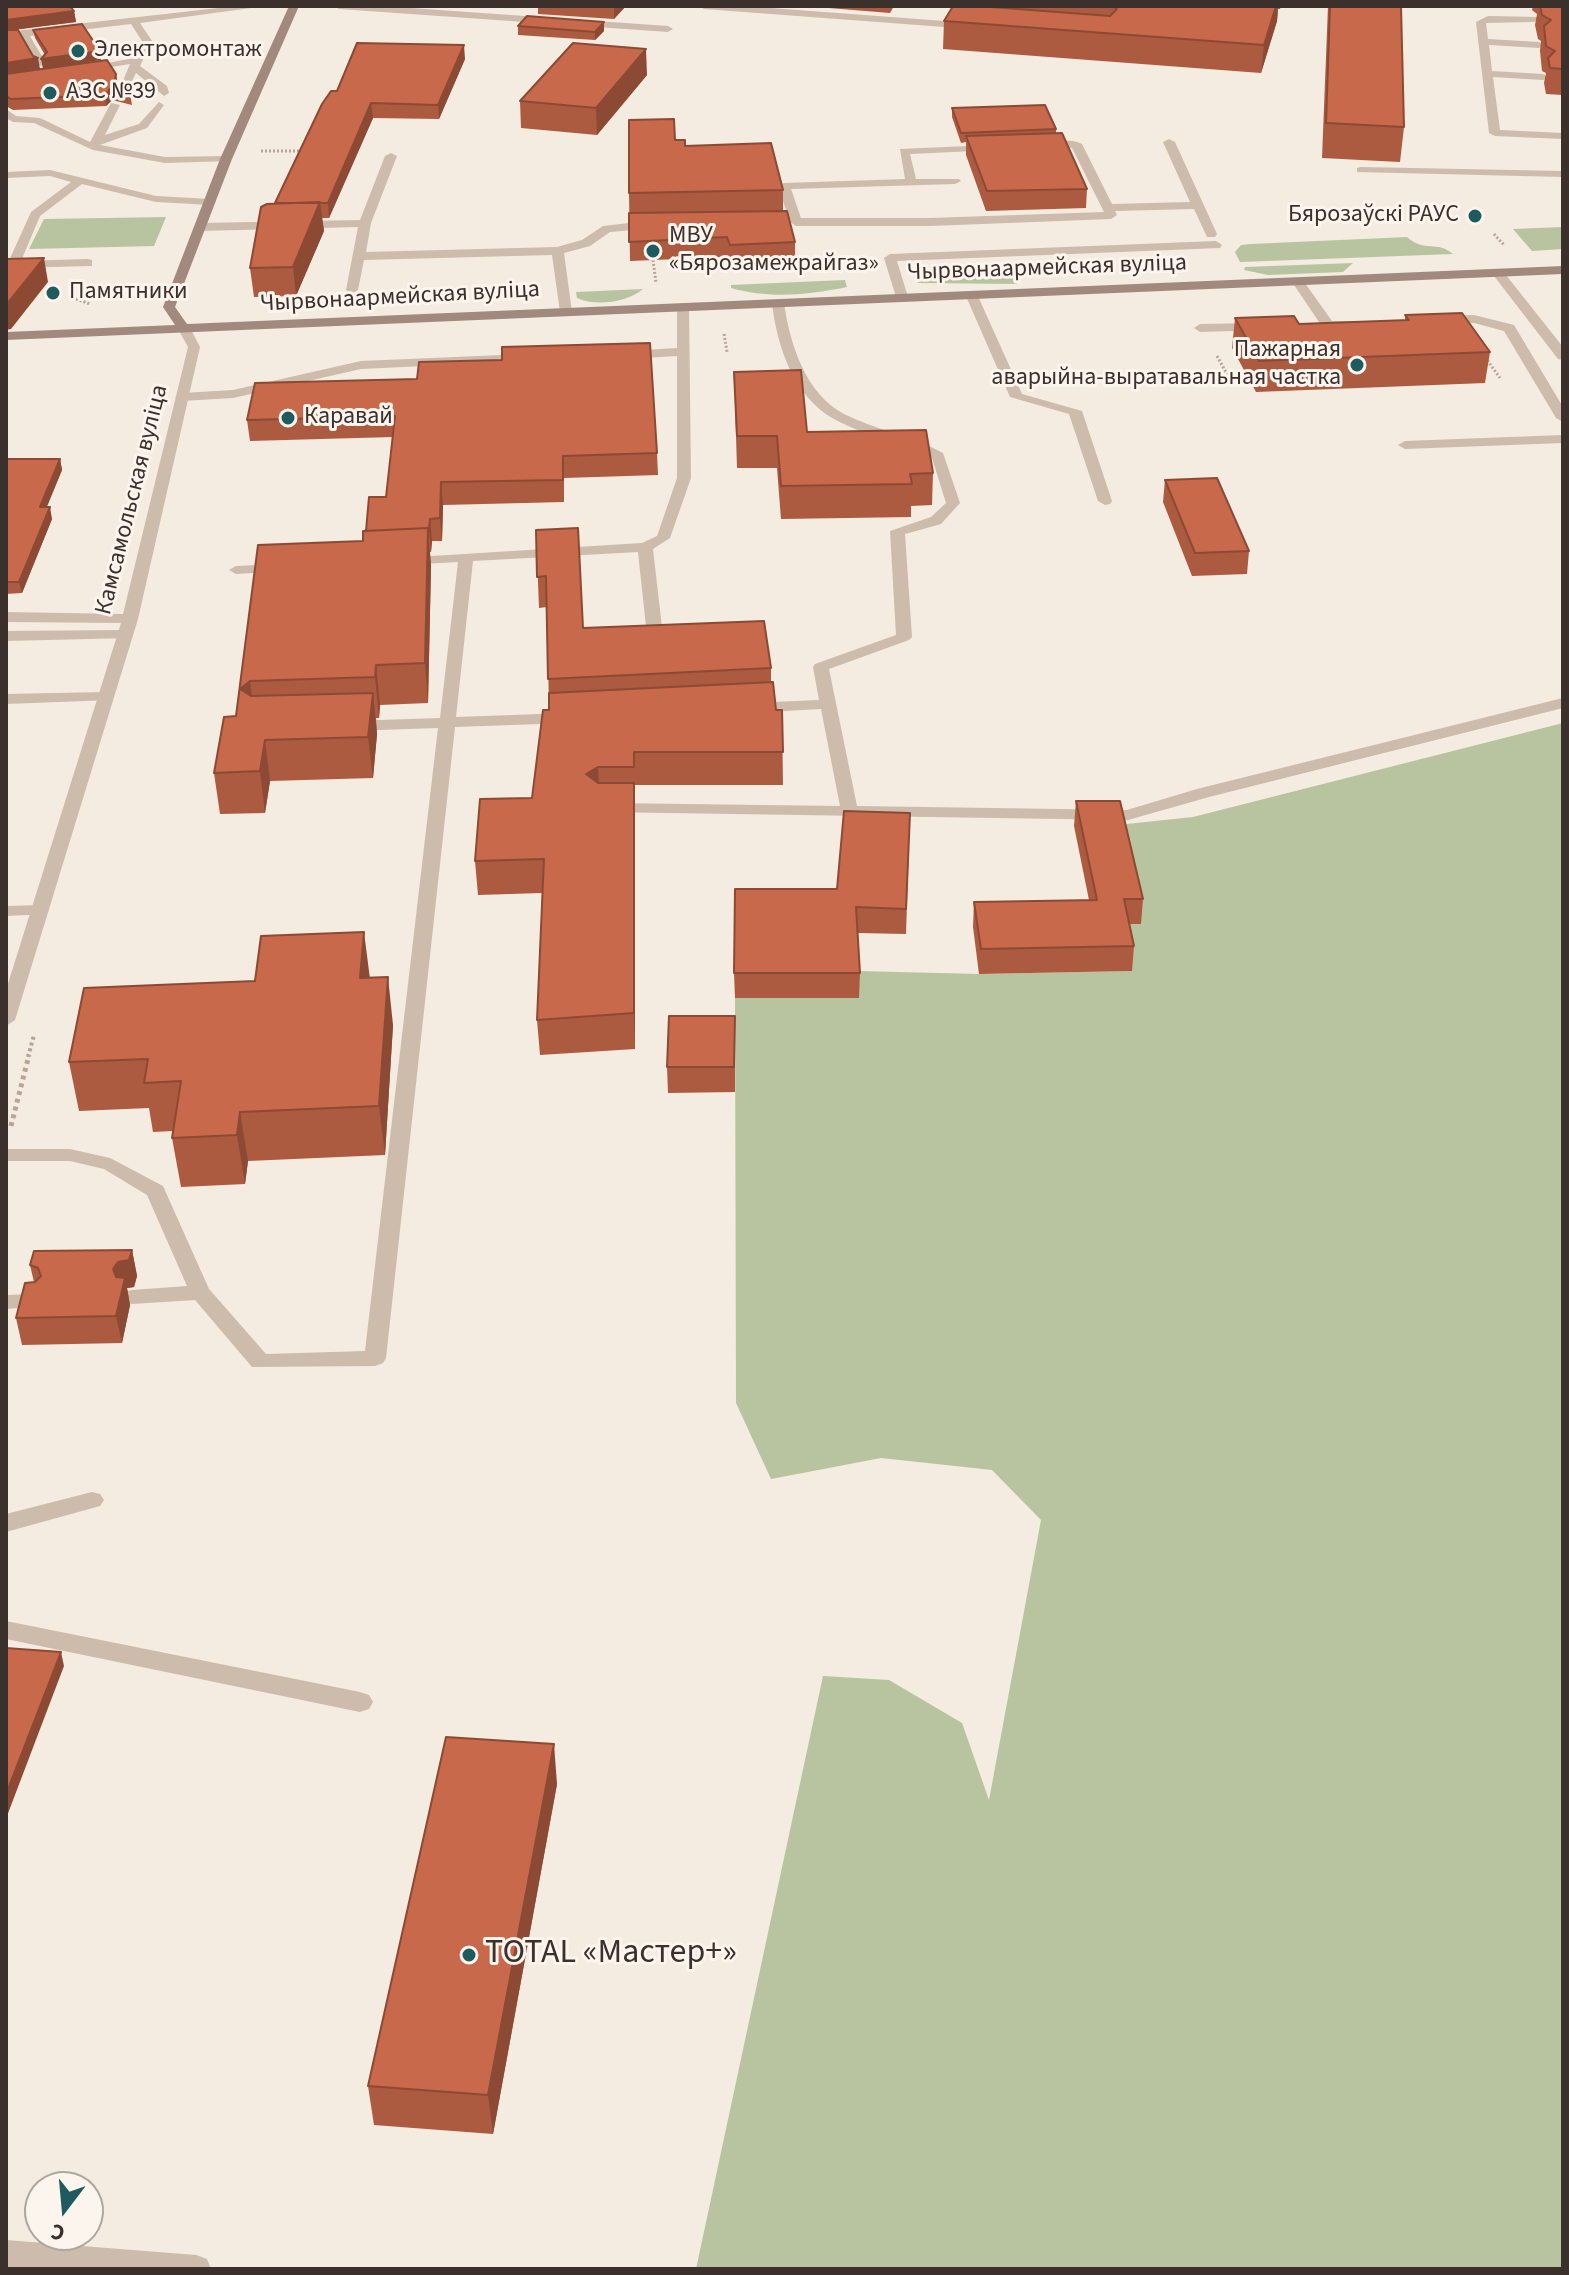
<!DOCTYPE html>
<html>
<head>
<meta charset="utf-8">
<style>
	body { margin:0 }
	#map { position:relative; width:1569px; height:2275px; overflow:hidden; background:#f4ebe1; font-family:"Source Sans 3",sans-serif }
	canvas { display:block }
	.frame { position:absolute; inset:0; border:8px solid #3b302b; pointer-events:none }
	.north { position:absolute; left:24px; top:2171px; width:80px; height:80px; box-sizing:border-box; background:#fbf5ee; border:2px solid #aea6a0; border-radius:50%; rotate:196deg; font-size:22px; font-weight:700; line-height:32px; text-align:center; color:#3b302b }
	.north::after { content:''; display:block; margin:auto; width:28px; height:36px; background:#1f5a5e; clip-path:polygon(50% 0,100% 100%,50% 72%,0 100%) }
</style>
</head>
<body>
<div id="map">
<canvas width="1569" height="2275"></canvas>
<div class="frame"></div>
<div class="north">С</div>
</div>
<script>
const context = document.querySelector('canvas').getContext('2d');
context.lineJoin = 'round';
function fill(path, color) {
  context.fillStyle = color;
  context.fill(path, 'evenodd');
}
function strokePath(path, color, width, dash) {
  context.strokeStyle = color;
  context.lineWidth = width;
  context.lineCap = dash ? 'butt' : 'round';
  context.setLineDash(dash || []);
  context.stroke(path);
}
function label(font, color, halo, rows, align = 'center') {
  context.font = font + ' "Source Sans 3",sans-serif';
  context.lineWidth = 6;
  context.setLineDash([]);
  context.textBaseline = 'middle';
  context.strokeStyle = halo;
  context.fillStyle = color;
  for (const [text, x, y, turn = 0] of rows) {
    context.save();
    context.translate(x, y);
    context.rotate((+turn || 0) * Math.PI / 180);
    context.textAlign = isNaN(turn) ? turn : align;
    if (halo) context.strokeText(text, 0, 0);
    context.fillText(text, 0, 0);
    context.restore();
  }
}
const green = new Path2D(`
	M166,217L154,246L29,249L44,219Z
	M1563,227V249L1532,251L1513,229Z
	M1407,237C1425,253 1437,240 1453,254L1240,262L1235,252L1241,245L1251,244Z
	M1353,263L1343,272L1268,275L1244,270L1245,267Z
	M1014,273L1017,284L918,283L915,277Z
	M845,280L847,287C807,295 770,299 731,288V285Z
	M643,289C628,302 596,307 577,298L576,292Z
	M1563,723V2269H696L823,1676L889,1680L962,1723L989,1800L1041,1520L992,1470L881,1458L771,1479L736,1403L735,998L858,971L979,974L1131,971L1121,924L1140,923L1117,825L1193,817Z`);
const pathFar2 = new Path2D(`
	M261,151H303
	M1494,234L1504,245
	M653,260L656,283
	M76,299L90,304
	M83,300L144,288
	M724,334L727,352
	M1217,356L1228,376L1247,375
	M1485,357L1500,378`);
const pathFar1 = new Path2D(`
	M28,1057L34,1035`);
const path = new Path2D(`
	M11,1126L29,1055`);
const lane = new Path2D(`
	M236,6H266L140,23L152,41L140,66L167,86L169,93L164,96L136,73L125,95H117L130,64L86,71L81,68L134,58L142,41L131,24L30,36L46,63L41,66L37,65L21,37L6,39V33L23,30Z
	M334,6H382L668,26L673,29L668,32L339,9Z
	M699,6H744L971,23L976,26L971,29L704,9Z
	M1488,16L1538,17L1539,19L1534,22L1486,23L1488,39L1539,42L1544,45L1539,48L1489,45L1492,71L1543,74L1548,77L1543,80L1493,77L1500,130L1563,133V139L1495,136L1489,133L1476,22Z
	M159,102L164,105L147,128L100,145L165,157L226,156L230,157V161L165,163L93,150L34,123L13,122L6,118V109L16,116L40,118L90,142L111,103L120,105L105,135L139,124Z
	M1169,139L1175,142L1217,234L1215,237H1207L1194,209L1115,211L1117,215L1111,219L930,226H796L790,222L778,186L784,183L905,179L900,149L991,145L997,148L995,150L910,154L916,179H959L961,181L955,184L791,189L801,218H930L1104,212L1072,148L1043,149L1037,146C1047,140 1072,138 1082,144L1112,204L1190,202L1163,142Z
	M391,153L397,156L371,223L366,252L557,247L582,240L603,226L656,220L662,224L656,228L610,232L590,246L564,253L572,312L566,316L560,312L552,255L364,260L358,290L352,294L346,290L358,227L200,231L194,227L200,223L360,220L385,156Z
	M1361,167L1563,171V177L1357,172V168Z
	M50,170L156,196L210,199L216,202L210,205L156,202L82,184L40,216L21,261L88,259L92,260V266L9,268L7,265L31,212L71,182L50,176L6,178V172Z
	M1216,241L1222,245L1220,248L897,261L908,297L902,301L896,297L884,258L890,254Z
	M1494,270H1502L1563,347V360L1558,359L1494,276Z
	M1294,279H1302L1332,321H1357V327L1323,328L1292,282Z
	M967,291L977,294L1022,394L1082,411L1112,501L1110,504L1105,505L1098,501L1069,414L1010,397L965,294Z
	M778,299L784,303C790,344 805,393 844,414C876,430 912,436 943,453L960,503L941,524L905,534L912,637L909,640L829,669L857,806L1127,810L1197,789L1563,698V708L1209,797L1128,820L602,812L599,808L602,804L608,803L840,806L821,709L749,713L741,708L749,703L819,700L813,667L815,664L896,635L890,531L931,517L946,503L932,458C901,441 864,436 834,419C793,396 777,346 772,303Z
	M683,303L689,307L691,478L670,538L653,549L664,645L662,648H650L648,645L638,552L473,561L456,717L569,713L577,718L569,723L455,727L386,1358L383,1363L375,1366L252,1367L195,1300L132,1304L124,1302L121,1297L124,1292L132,1290L187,1286L147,1195L104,1169L70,1161H6V1149H70L110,1158L163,1186L209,1289L266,1354L365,1351L438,728L349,731L341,726L349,721L440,718L458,562L404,565L397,561L399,558L642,543L657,536L677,478V356L626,359L619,355L626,351L677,348V307Z
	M1474,315L1514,325L1563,407V422L1556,418L1504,331L1474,323L1440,324L1434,320L1440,316Z
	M1260,323L1266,327L1265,330L1200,332L1194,328L1200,324Z
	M526,354L531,355V361L361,369L233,398L182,401L175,397L182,393L233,390L361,361Z
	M1563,435V443L1405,449L1398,445L1405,441Z
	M280,564L285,565V571L236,574L229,570L236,566Z
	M124,630L132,635L129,638L6,641V631Z
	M105,692L111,694V700L6,704V694Z
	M40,905L49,910L46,914L6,916V906Z
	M33,1294L41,1296L44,1301L41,1306L6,1309V1295Z
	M92,1492L100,1494L104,1500L100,1506L6,1532V1514Z
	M6,1621L360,1692L369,1695L373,1702L369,1709L360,1712L6,1639Z
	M6,2240L196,2255L207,2259L211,2269L6,2268Z`);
const street = new Path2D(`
	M184,325L189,326L200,347L138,619L15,1020L6,1026V990L121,623L6,622V612L123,614L188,347L178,329Z`);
const secondary = new Path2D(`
	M289,6H299L232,159L175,307L187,324L1563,266V274L6,340V332L175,325L163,307L220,159Z`);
const wall = new Path2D(`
	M6,6L74,11L76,22L10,30L40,69L118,85V86L130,94L132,105L112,100L106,106L13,110L6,106Z
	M538,6H626L614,19L538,14Z
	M804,6H894L890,13Z
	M953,6L995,7V6H1281L1280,9H1278L1277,21L1261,73L943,49L944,21Z
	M1328,6H1401L1404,127L1400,162L1322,158Z
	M1533,6H1563V95L1546,94L1544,83L1546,73L1542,71L1540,51L1541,41L1538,39L1535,25L1537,14L1532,10Z
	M604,22V31L595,40L518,35V26Z
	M33,30L100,51L101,60L45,55L35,38Z
	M465,59L439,119L373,118L329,218H322L324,231L296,296L254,297L250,268L275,204L337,91Z
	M647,75L597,135L521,128L520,101Z
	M952,108L1056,129V133L1087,189L1086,208L986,211L966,155V142L961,143L952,117Z
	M675,140L783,190V211L795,242V262L730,265L728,257L630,261L629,193Z
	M1405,315L1490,352L1485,383L1256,392L1232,348L1235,318L1299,324L1405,320Z
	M734,372L807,432L933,473L932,505L911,506V517L781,519L777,468H737Z
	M255,383L657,453L658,475L564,478V502L443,505L442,541H432L431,552H430L431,566L428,703L380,705L379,718H376L377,734L373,778L270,781L265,813L220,814L214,773L236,716L258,545L363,541L366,531L386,497L393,437L250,441L247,420Z
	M6,459H60L62,470L46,507L52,519L22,593L6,594Z
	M1165,480L1249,551L1247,574L1192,576L1163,502Z
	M536,530L583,628L771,668V682L776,710H782L783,785H635V1049L540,1055L537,1020L542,893L478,895L475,861L532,798L549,710L547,607L539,608Z
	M1076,801L1143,899L1141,924H1129L1134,946L1132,971L979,974L973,927L974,902L1089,900L1074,826Z
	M910,813L906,934L858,933L860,973L859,998H735L734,973L837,889Z
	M370,978L393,1025L385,1155L248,1161L245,1184L181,1187L172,1138L173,1131L153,1132L149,1108L79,1111L69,1062Z
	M735,1016V1092L668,1093L667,1067Z
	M132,1250L137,1276L134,1287L127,1288L130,1305L122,1343L22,1345L16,1318L34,1282L30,1265Z
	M557,1784L493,2134L374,2125L368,2086Z`);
const shadedWall = new Path2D(`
	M614,6H626L614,19Z
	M1276,6H1278L1277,21L1261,73L1264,45Z
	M74,11L76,22L6,31V20Z
	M604,22V31L595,40V32Z
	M464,45L465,59L439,119L438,105Z
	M646,49L647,75L597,135L596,108Z
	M100,51L101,60L43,69L41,59Z
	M38,58L40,69L6,74V63Z
	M116,74L118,85L117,91L114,86Z
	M110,89L112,100L106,106L105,95Z
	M371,103L373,118L329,218L328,203Z
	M320,202L324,231L296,296L293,267Z
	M44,258L48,282L11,329L6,330V304Z
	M60,459L62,470L42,519L40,507Z
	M441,482L443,505L442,541L440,518Z
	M50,507L52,519L22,593L19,582Z
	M430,519L432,541L431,552L429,529Z
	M428,528L431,566L428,703L425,663Z
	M376,665L380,705L379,718L375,677Z
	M250,681L255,721L240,689Z
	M373,693L377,734L373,778L368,737Z
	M265,740L270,781L265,813L260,771Z
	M598,767L600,800L586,774Z
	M634,783L635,816V1049L634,1013Z
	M364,932L370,979L360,978Z
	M388,977L393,1025L385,1155L379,1106Z
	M240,1112L248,1161L245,1184L237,1135Z
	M132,1250L137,1276L134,1287L127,1288L130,1305L122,1343L116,1316L113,1269Z
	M61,1652L64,1666L7,1816L6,1794Z
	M554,1744L557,1784L493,2134L488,2095Z`);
const building = new Path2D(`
	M6,6H70L74,11L6,20Z
	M953,6H978L1110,16L1117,9L1112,6H1276L1264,45L944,21Z
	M1330,6H1401L1404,127L1326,123Z
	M1540,6H1563V69L1550,68L1548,58L1555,51L1546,46L1544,26L1551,20L1542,15Z
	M527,16L604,22L595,32L518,26Z
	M82,24L100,51L41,59L47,52L33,30Z
	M6,30H18L33,56L38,58L6,63Z
	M357,43L464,45L438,105L371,103L328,203H275L322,104L331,91H337Z
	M573,43L646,49L596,108L520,101Z
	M107,60L116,74L114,86H125L130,94L110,89L105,95L11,99L6,96V74Z
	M1045,105L1056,129L961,133L952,108Z
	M674,119L675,140H685V146L771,143L783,190L629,193V120Z
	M1062,133L1087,189L987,191L966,136Z
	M320,202L293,267L250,268L261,207L267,204Z
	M787,211L795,242L730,245L727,237L629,242V213Z
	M44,258L7,304H6V259Z
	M1462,313L1490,352L1259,361L1235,318L1294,316L1299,324L1409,320L1405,315Z
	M650,343L657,453L563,456V480L441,482L440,518L430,519L429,529L428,530V528L366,531L369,497H386L395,416L247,420L255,383L417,379L419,362L502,360V347Z
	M801,370L807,432L926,430L933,473L910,474L912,484L781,486L777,436H737L734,372Z
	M6,459H60L40,507H50L19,582H6Z
	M1217,478L1249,551L1195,553L1165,480Z
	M428,528L425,663L376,665L375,677L250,681L240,689L251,696L373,693L368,737L265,740L260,771L214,773L224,717L236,716L258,545L363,541V531Z
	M578,528L583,628L764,621L771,668L548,679L546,576L537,577L536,530Z
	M773,682L776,710H782L783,752H634V767H598L586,774L598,783H634V1013L537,1020L544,859L475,861L480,799L532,798L543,710H549V693Z
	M1076,801H1120L1143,899H1124L1134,946L981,949L974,902L1097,900Z
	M844,811L910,813L906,909L856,907L860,973H734L735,889H837Z
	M364,932L360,978L388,977L379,1106L240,1112L237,1135L172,1138L181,1081L144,1083L148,1059L69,1062L84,988L255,981L261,936Z
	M669,1016H735L734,1067H667Z
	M132,1250L129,1260L118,1262L113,1269L116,1277L125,1278L116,1316L16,1318L25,1283L35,1282L41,1276L38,1268L30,1265L34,1251Z
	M6,1648L61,1652L6,1794Z
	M446,1737L554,1744L488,2095L368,2086Z`);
const markers = [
	[78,51,8,"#1f5a5e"],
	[50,93,8,"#1f5a5e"],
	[1475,216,8,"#1f5a5e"],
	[653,251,8,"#1f5a5e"],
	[53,293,8,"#1f5a5e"],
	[1357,365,8,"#1f5a5e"],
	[288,418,8,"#1f5a5e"],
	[469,1955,8,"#1f5a5e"]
];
const farPoinames = [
	["Электромонтаж",94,51],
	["АЗС №39",66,93],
	["Бярозаўскі РАУС",1459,216,"right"],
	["МВУ",669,237],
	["«Бярозамежрайгаз»",669,265],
	["Памятники",69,293],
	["Пажарная",1341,351,"right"],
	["аварыйна-выратавальная частка",1341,379,"right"],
	["Каравай",304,418]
];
const farStreetnames = [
	["Чырвонаармейская вуліца",1047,269,-2],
	["Чырвонаармейская вуліца",400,298,-3],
	["Камсамольская вуліца",133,500,-76]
];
const nearPoinames = [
	["TOTAL «Мастер+»",485,1955]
];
fill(green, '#b8c4a0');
strokePath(pathFar2, '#b9a596', 3, [2, 2]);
strokePath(pathFar1, '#b9a596', 4, [3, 3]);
strokePath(path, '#b9a596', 5, [4, 4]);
fill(lane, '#cdbbac');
fill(street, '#cdbbac');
fill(secondary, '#a18a7d');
fill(wall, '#ac5a40');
fill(shadedWall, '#8c4a34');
fill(building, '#c8694b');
strokePath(building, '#8c4a34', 2);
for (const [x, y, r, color] of markers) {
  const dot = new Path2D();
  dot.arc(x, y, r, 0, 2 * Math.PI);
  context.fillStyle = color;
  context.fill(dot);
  strokePath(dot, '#fbf5ee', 3);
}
label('24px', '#3b302b', '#fbf5ee', farPoinames, 'left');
label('24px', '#3b302b', '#fbf5ee', farStreetnames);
label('34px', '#3b302b', '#fbf5ee', nearPoinames, 'left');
</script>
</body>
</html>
